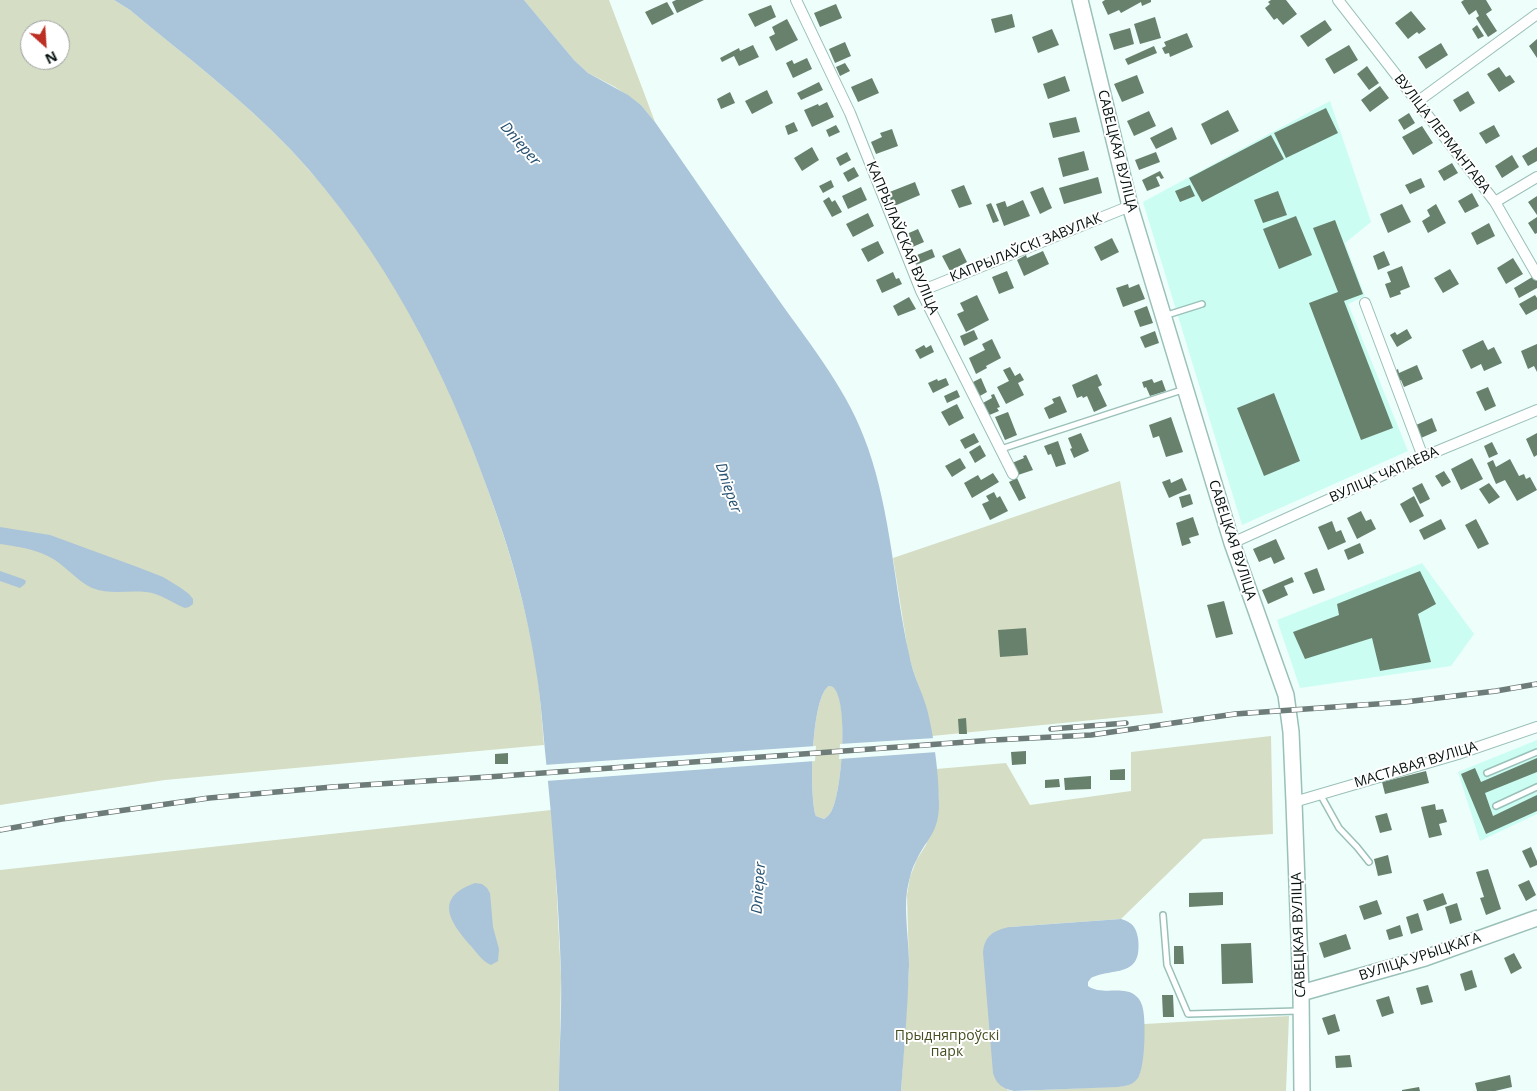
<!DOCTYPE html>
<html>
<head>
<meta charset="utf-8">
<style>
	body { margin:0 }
	#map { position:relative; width:1537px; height:1091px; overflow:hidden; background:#eefefb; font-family:"Open Sans",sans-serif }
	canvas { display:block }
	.north { position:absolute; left:20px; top:20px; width:50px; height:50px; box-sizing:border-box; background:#fff; border:1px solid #9ba09f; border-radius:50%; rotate:154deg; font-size:14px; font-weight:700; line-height:20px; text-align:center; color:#051210 }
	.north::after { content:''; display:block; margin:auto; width:18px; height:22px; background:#bd2f24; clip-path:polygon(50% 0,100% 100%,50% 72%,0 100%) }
</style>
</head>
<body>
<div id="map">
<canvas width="1537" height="1091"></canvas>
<div class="north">N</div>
</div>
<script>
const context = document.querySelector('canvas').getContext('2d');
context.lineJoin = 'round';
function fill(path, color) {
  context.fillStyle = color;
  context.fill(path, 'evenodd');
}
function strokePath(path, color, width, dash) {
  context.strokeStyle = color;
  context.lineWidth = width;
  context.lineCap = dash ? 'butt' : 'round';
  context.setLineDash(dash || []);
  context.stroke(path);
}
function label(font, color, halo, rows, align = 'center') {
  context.font = font + ' "Open Sans",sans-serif';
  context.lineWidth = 4;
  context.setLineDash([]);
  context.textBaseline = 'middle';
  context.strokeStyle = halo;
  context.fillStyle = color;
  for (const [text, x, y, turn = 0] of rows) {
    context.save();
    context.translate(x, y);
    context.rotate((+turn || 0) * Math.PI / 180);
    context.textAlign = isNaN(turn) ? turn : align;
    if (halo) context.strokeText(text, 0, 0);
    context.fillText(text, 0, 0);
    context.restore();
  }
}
const built = new Path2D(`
	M1330,101L1371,222L1345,243L1365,296L1348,304L1408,451L1242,525L1143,202Z
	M1422,563L1474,634L1451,666L1300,688L1277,620Z
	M1537,740V814L1480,841L1458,772Z`);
const green = new Path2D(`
	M0,0H114L130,10C185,56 243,99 292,151C325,187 358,228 384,268C428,338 462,416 489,493C510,551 527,610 537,671C540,695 542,720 544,745L165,780L0,805ZM30,30H60V60H30Z
	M524,0H609L655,122L641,105L615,87L588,73L574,60Z
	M1120,481L1163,713L932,736L927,711L909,658L893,558Z
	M829,686L834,687C849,702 842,791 832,810C830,814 828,816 824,819L816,816C809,797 811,696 829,686Z
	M1271,736L1273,834L1203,839L1121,919L1010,927L1007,1090L1014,1091H901L909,969L907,895L910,877L917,859L926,845L939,800L936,769L1006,763L1030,805L1131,791V752Z
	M551,810L554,839L561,977L559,1091H0V870Z
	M1289,1016L1286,1091H1020L1125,1086L1137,1079L1140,1073L1144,1024Z`);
const water = new Path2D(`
	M114,0H524L574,60L588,73L628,95L641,105L655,122C696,181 737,241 778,299C812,347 849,392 868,448C891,514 894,586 909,654C912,673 922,691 927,709C934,736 939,776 939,803C939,834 927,837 916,861C911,870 909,881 907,891C904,912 909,942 909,965C908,1007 904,1049 901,1091H559C559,1052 562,1013 561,975C559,903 553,832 546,761C543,731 541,700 536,670C527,609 510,550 489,493C445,368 383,249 292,151C243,99 185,56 130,10ZM829,686L833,687C849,701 842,791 832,810C830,814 828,816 824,819L816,816C809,797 811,696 829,686Z
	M0,527L50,535L140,568L163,577L181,588L189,594L193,599V604L189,607L185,608C172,603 160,593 146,592C127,590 111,595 92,588C78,581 68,569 55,560C37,549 20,547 0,544Z
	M0,571L23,579L26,581L25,584L20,588L0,581Z
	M475,883L482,884L487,888L490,893L493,927L499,949L498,961L491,965C483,962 477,953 471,946C450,922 433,898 475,883Z
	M1121,919C1132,922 1136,927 1138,938C1143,979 1113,967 1091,978L1088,982V986C1102,996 1124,985 1136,996C1140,999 1142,1004 1143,1009C1146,1023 1145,1067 1138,1078C1133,1085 1126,1086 1118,1087L1014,1091C1003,1089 996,1084 993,1073L983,953C984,936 994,930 1010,927Z`);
const pier = new Path2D(`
	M935,738L937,752L839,759L840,744Z
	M816,746L815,761L546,781L544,765Z`);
const building = new Path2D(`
	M676,0H704L677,13L672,2Z
	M1105,0H1151V2L1142,6L1141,2L1121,13L1119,10L1108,15L1102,2Z
	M1271,0H1286L1297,14L1283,25L1277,18L1274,20L1265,8L1270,4L1268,2Z
	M1464,0H1486L1492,10L1486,14L1497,31L1488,37L1476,18L1479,16L1476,10L1469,15L1461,2Z
	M667,2L674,14L652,25L645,12Z
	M836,4L842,18L820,27L814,13Z
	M771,5L776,17L755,27L748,14Z
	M1411,11L1426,29L1419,34L1417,32L1408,39L1395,23Z
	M1012,14L1015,27L995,33L991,19Z
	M1155,17L1161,38L1140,44L1134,24Z
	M787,19L798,40L776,51L769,37L775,34L772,27Z
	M1325,20L1332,30L1308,47L1300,36Z
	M1477,25L1484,36L1478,39L1472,29Z
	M1130,28L1134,44L1114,50L1109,34Z
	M1052,29L1059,45L1038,53L1032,37Z
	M1187,33L1193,47L1170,57L1169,53L1165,54L1162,48L1166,46L1164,42Z
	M1537,39V58L1529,46Z
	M845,42L851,56L835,63L829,49Z
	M1441,43L1448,55L1426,69L1418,57Z
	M753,45L759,57L739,66L734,56L722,62L720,58L739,48L740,51Z
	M1349,45L1358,60L1334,74L1325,59Z
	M1154,46L1157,53L1128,65L1125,59Z
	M807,58L812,69L793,78L786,63L792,60L794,64Z
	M845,63L850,71L840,76L836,67Z
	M1367,66L1379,83L1369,90L1357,74Z
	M1499,67L1506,77L1510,75L1515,82L1499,92L1487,74Z
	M1137,75L1144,93L1122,102L1114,84Z
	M1065,76L1070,91L1048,99L1043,84Z
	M872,78L879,93L858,102L851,87Z
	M819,82L823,90L801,100L797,93Z
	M1380,86L1389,98L1370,112L1361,100Z
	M767,90L773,103L752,114L745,101Z
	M1468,91L1475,103L1460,112L1453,100Z
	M730,92L735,103L721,109L717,99Z
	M827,102L834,117L812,127L804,110L818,104L819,106Z
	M1326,108L1338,133L1286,158L1274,133Z
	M1228,110L1239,131L1211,145L1201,124Z
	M1149,111L1156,126L1134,136L1127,121Z
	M1409,113L1415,123L1404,130L1398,120Z
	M1076,117L1080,132L1053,138L1049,123Z
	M794,122L798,131L788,135L785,126Z
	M836,125L840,132L829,137L826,130Z
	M1494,125L1500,136L1486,144L1479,133Z
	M1422,126L1433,143L1413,155L1402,137Z
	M1172,127L1177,139L1156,149L1150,138Z
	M892,129L898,146L876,154L871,142L882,137L880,133Z
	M1271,135L1284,159L1202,202L1189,178Z
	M812,147L819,160L802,171L794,158Z
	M1537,147V161L1528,166L1522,156Z
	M1084,151L1089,170L1063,177L1058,158Z
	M847,152L851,160L840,166L836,158Z
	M1156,152L1160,162L1139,170L1135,160Z
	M1512,155L1519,167L1502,178L1495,166Z
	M1452,163L1458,173L1444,181L1438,171Z
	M854,167L859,176L848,182L843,173Z
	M1160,171L1164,178L1161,179L1159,176L1156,177L1160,186L1147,191L1142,180Z
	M1098,177L1102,193L1064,204L1059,188Z
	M1421,178L1425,187L1410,194L1405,185Z
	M831,180L834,187L823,193L819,186Z
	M915,182L920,195L892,207L887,193Z
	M964,185L972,204L959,208L951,190Z
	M1190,185L1195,196L1180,202L1175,191Z
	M861,187L867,200L848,209L842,196Z
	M1043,187L1052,208L1040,214L1030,192Z
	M1278,191L1287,215L1263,223L1254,200Z
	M1472,193L1479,206L1465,213L1458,201Z
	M1537,196V215L1528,202Z
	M829,197L832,202L835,200L842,212L832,217L823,201Z
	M1023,200L1030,216L1004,226L996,204L1005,201L1007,207Z
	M991,203L999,221L993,223L986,205Z
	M1402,204L1411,222L1388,233L1380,214Z
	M1436,204L1446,223L1428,233L1422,221L1430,216L1427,210Z
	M868,213L874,226L853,237L846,224Z
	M1296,216L1312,255L1279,269L1263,229Z
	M1537,217V233L1535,234L1528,223Z
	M1335,220L1363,294L1344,301L1393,428L1361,440L1309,303L1338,292L1313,228Z
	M1489,223L1495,236L1477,245L1471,233Z
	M918,229L924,242L908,249L902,236Z
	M1112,238L1119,252L1101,261L1094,247Z
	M878,241L884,253L868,262L861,249Z
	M960,248L967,262L950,271L942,256Z
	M932,249L935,257L916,265L912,257Z
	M1043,251L1049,264L1024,276L1017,260L1026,255L1027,258Z
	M1384,251L1390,265L1378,270L1373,256Z
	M1513,258L1523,274L1506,284L1497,268Z
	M1402,266L1410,287L1400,291L1401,294L1390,298L1385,284L1391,282L1387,272Z
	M1450,269L1459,284L1443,293L1434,278Z
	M1007,271L1014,288L999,294L992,277Z
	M893,272L896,279L899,278L902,284L882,293L876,280Z
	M1534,276L1537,281V288L1519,298L1514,288Z
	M1128,284L1129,288L1139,284L1145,299L1123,307L1116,288Z
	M977,295L989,320L966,332L957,314L964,311L960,303Z
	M1535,295L1537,298V309L1526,315L1519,304Z
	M909,297L916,309L898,316L893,306Z
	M1147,306L1153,323L1140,327L1134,311Z
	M1407,329L1412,338L1397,347L1390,335L1395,332L1397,335Z
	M974,330L978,339L964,346L960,336Z
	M1155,331L1159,343L1145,348L1140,337Z
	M992,339L1001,358L986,366L987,368L976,374L969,358L985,350L982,344Z
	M1483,340L1488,350L1494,347L1502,363L1484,371L1481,364L1471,369L1462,350Z
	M1537,344V372L1534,366L1528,369L1521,351Z
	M924,345L926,348L931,345L934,352L920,359L915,350Z
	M1417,365L1423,379L1404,387L1401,380L1397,382L1393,372L1398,369L1399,373Z
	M1010,367L1015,376L1020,373L1024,380L1018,383L1024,395L1006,404L997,387L1009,381L1003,370Z
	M1097,374L1102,385L1098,387L1107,406L1094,412L1087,396L1083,398L1082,396L1077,398L1072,385Z
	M946,378L949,385L933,393L928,383L937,379L938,381Z
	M981,378L987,392L978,397L971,383Z
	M1152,379L1154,383L1162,380L1166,391L1150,396L1146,387L1144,388L1142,382Z
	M1488,387L1496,406L1485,411L1476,392Z
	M957,390L960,397L947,403L944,396Z
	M1274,393L1300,461L1264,476L1237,408Z
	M994,394L1000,407L997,408L999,411L987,416L981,404L992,398L991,395Z
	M1060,396L1067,412L1049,419L1044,408L1054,403L1052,399Z
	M957,404L964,418L949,426L941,412Z
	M1008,412L1017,435L1005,440L995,417Z
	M1171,417L1183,452L1166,457L1159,436L1153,438L1149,425Z
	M1432,418L1437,431L1421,438L1416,425Z
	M974,433L979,442L965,449L960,440Z
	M1081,433L1089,451L1074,458L1070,449L1072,448L1068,438Z
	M1537,433V455L1534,457L1526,439Z
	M1058,441L1066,464L1056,467L1051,454L1048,455L1044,446Z
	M1492,442L1498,454L1489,458L1484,446Z
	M980,445L986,456L975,463L969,452Z
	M1026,455L1033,470L1018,475L1012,463L1024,458L1023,456Z
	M960,458L966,468L952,477L945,466Z
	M1472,458L1483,479L1461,490L1451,469Z
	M1510,459L1519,476L1524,474L1526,479L1530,477L1537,490L1517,501L1505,480L1496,484L1487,463L1493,460L1496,467Z
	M1444,471L1451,482L1442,487L1435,476Z
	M993,473L999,482L972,498L964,483L978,475L981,480Z
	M1017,478L1026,498L1019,501L1009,482Z
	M1182,478L1187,490L1169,498L1162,482L1170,479L1171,483Z
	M1422,483L1430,499L1420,504L1412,488Z
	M1489,483L1500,497L1489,504L1479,489Z
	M994,492L997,498L1000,496L1008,511L990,520L982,504L989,501L986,496Z
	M1190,494L1193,504L1182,508L1179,497Z
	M1414,496L1424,516L1410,523L1400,504Z
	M1361,511L1366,521L1371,519L1376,529L1357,539L1347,518Z
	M1193,517L1199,535L1189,538L1191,543L1182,546L1176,523Z
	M1441,519L1446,529L1424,540L1419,530Z
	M1476,519L1489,544L1478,549L1465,525Z
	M1332,521L1336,532L1341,530L1346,542L1328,550L1318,527Z
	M1276,539L1285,559L1274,564L1271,557L1259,562L1253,549Z
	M1360,543L1364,553L1348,560L1344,550Z
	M1317,568L1325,590L1313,594L1304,573Z
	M1420,571L1436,604L1418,614L1431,662L1380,671L1372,638L1305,659L1293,632L1339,615L1337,604Z
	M1292,577L1294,582L1284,586L1288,595L1268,604L1262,590Z
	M1224,601L1233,634L1216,638L1207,605Z
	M1026,628L1028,655L1000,657L998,630Z
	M966,718L967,734H959L958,719Z
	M1026,751V764L1012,765L1011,752Z
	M508,753V764H495V754Z
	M1537,758V772L1485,793L1493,816L1537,795V811L1486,834L1461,774L1475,768L1481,782Z
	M1125,769V780H1110V770Z
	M1426,771L1429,783L1385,794L1382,782Z
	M1091,776V789L1065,790L1064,778Z
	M1059,779L1060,787L1045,788V780Z
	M1435,804L1436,810L1443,809L1447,822L1439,824L1442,835L1429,838L1421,807Z
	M1387,813L1392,830L1380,833L1375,816Z
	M1531,847L1537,861V865L1530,868L1522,851Z
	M1388,855L1392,873L1378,876L1374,859Z
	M1488,869L1501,909L1486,915L1480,898L1484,897L1476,872Z
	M1529,880L1536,895L1526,901L1518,885Z
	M1223,892V905L1189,907V893Z
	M1443,893L1447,904L1427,911L1423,900Z
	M1377,900L1382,914L1364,920L1359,906Z
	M1457,903L1462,920L1450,924L1445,907Z
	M1418,913L1423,930L1411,934L1406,917Z
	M1400,925L1403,936L1389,940L1386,930Z
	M1346,934L1351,949L1324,958L1319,943Z
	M1251,943L1253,983L1222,984L1221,944Z
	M1174,946H1183L1184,964H1174Z
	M1514,953L1522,968L1511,974L1504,958Z
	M1472,970L1477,987L1465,991L1460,974Z
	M1428,985L1433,1002L1421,1005L1416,988Z
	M1162,995H1173L1174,1017H1163Z
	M1389,996L1394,1013L1382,1017L1376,1000Z
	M1335,1014L1340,1031L1328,1035L1322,1018Z
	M1350,1055L1352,1067L1336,1068L1335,1056Z
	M1510,1075L1512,1087L1495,1091H1477L1475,1083Z
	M1419,1087L1420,1091H1402V1090Z`);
const service = new Path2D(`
	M1164,316L1202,304
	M1001,449L1185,389
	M1487,773L1537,752
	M1320,794L1339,828L1357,847L1369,862
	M1496,806L1537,787
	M1163,915L1167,965L1188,1014L1298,1011`);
const minor = new Path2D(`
	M796,0L850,113L921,291L1013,474
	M1338,0L1495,202L1537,275
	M1417,102L1537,14
	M1495,202L1537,177
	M921,291L1130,206
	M1365,303L1423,457
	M1232,543L1423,457L1537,410
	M1294,802L1458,754L1537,727`);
const secondary = new Path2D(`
	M1080,0L1130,206L1232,543L1286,695L1291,732L1294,802L1301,993L1302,1091
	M1301,993L1425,958L1537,918`);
const rail = new Path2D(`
	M1051,729L1126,723
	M0,830L62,819L209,798L332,787L488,777L994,740L1091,735L1235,714L1405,702L1496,691L1537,684`);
const streetNames = [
	["ВУЛІЦА ЛЕРМАНТАВА",1442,134,52],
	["САВЕЦКАЯ ВУЛІЦА",1117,151,76],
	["КАПРЫЛАЎСКАЯ ВУЛІЦА",902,238,67],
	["КАПРЫЛАЎСКІ ЗАВУЛАК",1026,248,-22],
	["ВУЛІЦА ЧАПАЕВА",1384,475,-24],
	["САВЕЦКАЯ ВУЛІЦА",1232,540,72],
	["МАСТАВАЯ ВУЛІЦА",1416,765,-17],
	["САВЕЦКАЯ ВУЛІЦА",1299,935,-92],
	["ВУЛІЦА УРЫЦКАГА",1420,957,-18]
];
const parkNames = [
	["Прыдняпроўскі",947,1036],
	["парк",947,1052]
];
const waterNames = [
	["Dnieper",520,144,49],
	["Dnieper",728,488,71],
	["Dnieper",759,888,-86]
];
fill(built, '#cbfdf3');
fill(green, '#d6ddc5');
fill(water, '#aac4d9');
fill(pier, '#eefefb');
fill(building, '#68816d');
strokePath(service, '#9ac0b8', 8);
strokePath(minor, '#9ac0b8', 12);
strokePath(secondary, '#9ac0b8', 18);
strokePath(service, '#fff', 5);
strokePath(minor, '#fff', 10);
strokePath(secondary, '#fff', 15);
strokePath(rail, '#6e7c79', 5.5);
strokePath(rail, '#fff', 4, [11]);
label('14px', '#051210', '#fff', streetNames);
label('14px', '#444f21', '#fff', parkNames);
label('italic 15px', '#26506f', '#fff', waterNames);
</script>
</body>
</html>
